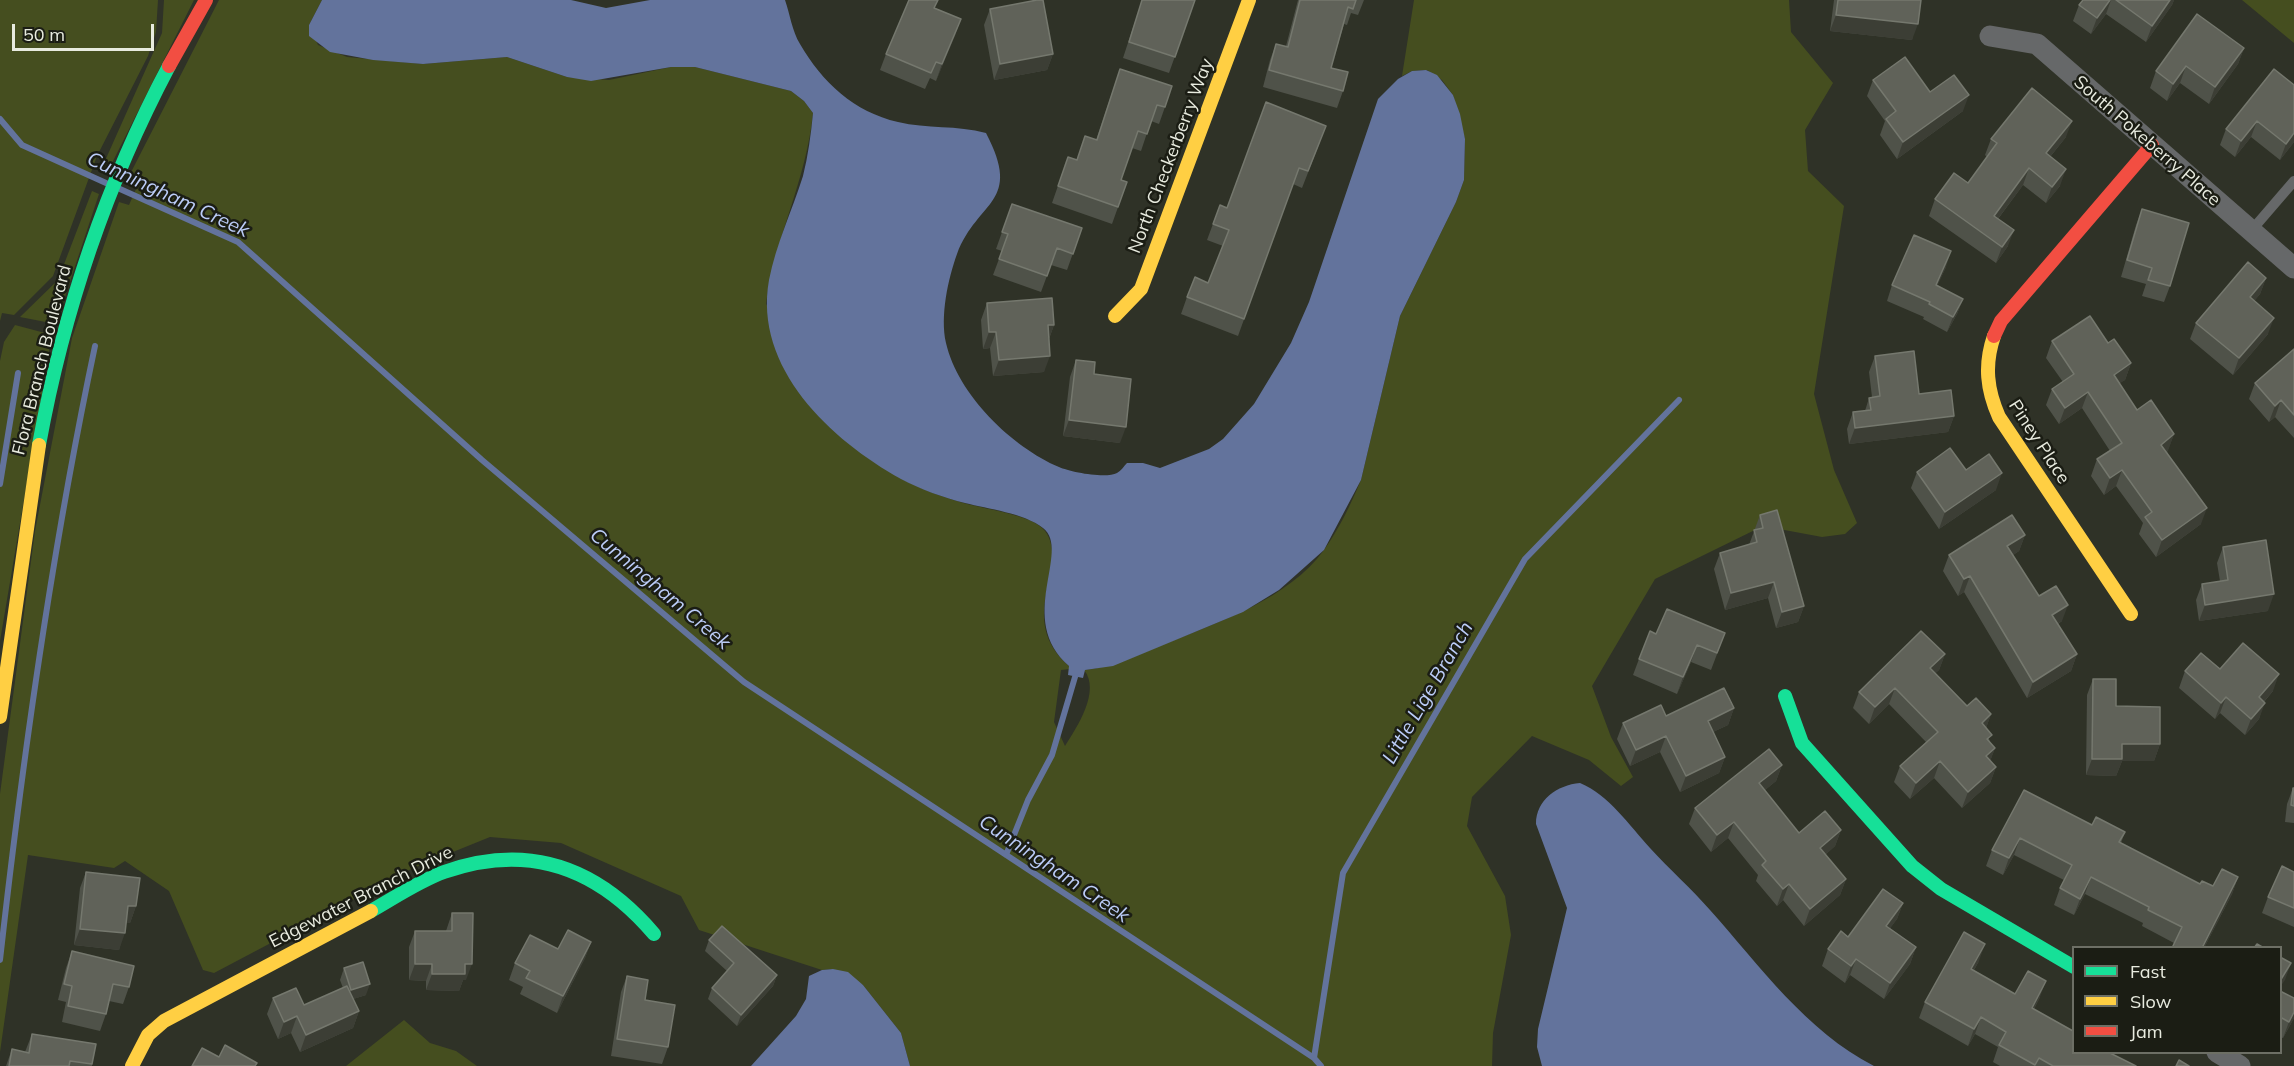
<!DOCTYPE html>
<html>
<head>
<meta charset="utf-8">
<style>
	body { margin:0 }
	#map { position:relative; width:2294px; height:1066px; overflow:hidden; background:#2f3227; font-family:Mulish,sans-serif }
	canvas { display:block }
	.legend { position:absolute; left:2072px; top:946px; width:210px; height:108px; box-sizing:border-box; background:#1b1d14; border:2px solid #6d6f65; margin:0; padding:8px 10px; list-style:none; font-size:18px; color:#e8ebdf }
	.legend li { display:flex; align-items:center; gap:12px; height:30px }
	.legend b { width:30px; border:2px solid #6d6f65 }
	.scale { position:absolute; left:12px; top:24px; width:142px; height:27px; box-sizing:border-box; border:3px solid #e8ebdf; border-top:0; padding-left:8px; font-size:18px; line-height:21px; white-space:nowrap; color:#e8ebdf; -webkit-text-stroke:4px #1b1d14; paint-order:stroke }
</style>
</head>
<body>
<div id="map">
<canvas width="2294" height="1066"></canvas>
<ul class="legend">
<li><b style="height:8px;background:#16e098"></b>Fast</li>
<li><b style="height:8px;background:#ffcf43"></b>Slow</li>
<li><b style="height:8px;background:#f24e42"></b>Jam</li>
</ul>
<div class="scale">50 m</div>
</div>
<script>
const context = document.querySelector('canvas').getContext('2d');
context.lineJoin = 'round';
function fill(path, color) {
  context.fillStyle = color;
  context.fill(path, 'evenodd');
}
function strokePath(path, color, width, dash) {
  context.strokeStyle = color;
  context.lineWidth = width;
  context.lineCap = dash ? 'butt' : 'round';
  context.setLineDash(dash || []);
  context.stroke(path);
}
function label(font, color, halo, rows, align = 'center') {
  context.font = font + ' Mulish,sans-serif';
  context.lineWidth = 5;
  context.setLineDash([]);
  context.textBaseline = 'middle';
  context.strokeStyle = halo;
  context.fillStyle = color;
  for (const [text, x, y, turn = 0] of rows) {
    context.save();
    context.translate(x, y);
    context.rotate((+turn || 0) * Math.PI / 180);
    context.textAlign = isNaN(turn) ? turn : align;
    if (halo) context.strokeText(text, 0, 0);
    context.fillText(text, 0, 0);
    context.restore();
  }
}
const green = new Path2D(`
	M0,0H158L156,32L148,56L97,156L53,276L14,315L2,313L0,321Z
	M164,0H194L106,175L100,172L162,33Z
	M219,0H322L309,25L318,45L347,57L423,64L507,57L567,77L609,80L671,67H695L791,91L804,101L813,113C806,182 775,237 766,304C787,338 808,371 829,405C838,418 845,435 856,447C867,459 887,470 901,478C919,489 941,496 960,502C981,509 1033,514 1045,531C1071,566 1014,618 1069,666L1070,669L1061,670L1054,722L1065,746C1077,727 1101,691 1084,670C1115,667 1139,654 1167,643C1221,621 1288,599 1324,550C1339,529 1351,504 1361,480L1400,316L1456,202L1464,180L1465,139L1453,95L1442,80L1427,70L1412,71L1402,76L1414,0H1789L1791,32L1833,83L1805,130L1808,171L1844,206L1814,394L1834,470L1857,523L1845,534L1822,537L1763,526L1655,579L1592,686L1611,737L1633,777L1621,786L1589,760L1532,736L1472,797L1467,826L1505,896L1511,935L1493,1033L1492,1066H910L901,1033L863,985L833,969L822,970L699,930L681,896L561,843L490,837L411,869L214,973L203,970L169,891L125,861L114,868L28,855L0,1052V794L35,531L72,338L119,202L129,205L136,189L125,184Z
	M2242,0H2294V43Z
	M92,191L99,194L56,324L20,317L58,280Z
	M15,325L45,333L51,340L0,641V361L4,342Z
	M404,1020L430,1043L456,1051L477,1066H346Z`);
const water = new Path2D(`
	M322,0H571L606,8L650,0H785C790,14 792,31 800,44C822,82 854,112 898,122C927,129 957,125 986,133C1023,204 978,199 957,254C948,279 940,316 946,343C958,395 1012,447 1059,467C1070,472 1106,479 1117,473C1121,471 1124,466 1127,463H1143L1160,468L1209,449L1223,439L1254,404L1291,343L1309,302L1378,99L1398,79L1412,71L1426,70L1437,75L1453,95L1460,114L1465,139L1464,180L1456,202L1400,316L1361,480L1324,550L1279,590L1243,612L1113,666L1085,670L1083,678L1068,675L1069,666C1015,619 1072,551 1043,528C1024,513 988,509 965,503C944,498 920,489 901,479C831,440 753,368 769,280C776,244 792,211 803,176C808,156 811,134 813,113L804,101L791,91L695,67H671L591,81L567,77L507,57L423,64L373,60L330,52L309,36V25Z
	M1580,783C1609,795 1629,825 1650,848C1669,869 1691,888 1710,910C1760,966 1806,1031 1874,1066H1542L1537,1047L1538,1029L1567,908L1536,824C1536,800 1557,785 1580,783Z
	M833,969L848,972L863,985L901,1033L910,1066H751L796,1016L806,999L809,976L822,970Z`);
const stream = new Path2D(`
	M0,119L22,145L106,183
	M120,189L238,242L482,460L744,682L1314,1058L1321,1066
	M0,484L18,373
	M1006,855L1028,800L1052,755L1075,677
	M0,960C23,754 52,549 95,346
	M1314,1058L1343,873L1525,559L1679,400`);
const lane = new Path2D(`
	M2251,231L2294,181`);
const street = new Path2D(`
	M1990,36L2037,44L2294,268
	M2217,1052L2240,1066`);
const fast = new Path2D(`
	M39,445C63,313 106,185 169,66
	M1785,696L1802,743L1912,866L1941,889L2074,967
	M371,911C394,898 419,881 444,872C529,842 598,868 654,934`);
const slow = new Path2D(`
	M1115,316L1141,289L1249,0
	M1994,336C1984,365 1987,390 1999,417L2131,614
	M0,717L39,445
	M132,1066L148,1035L164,1021L371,911`);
const jam = new Path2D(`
	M169,66L206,0
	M1994,336L2001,321L2152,145`);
const wall = new Path2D(`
	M1142,0H1195L1169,73L1123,58Z
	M1298,0H1364L1358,15L1351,13L1347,25L1344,24L1331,68L1343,91L1337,108L1263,87L1270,60L1276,44L1286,46Z
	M1834,0H1921L1912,40L1830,31Z
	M2083,0H2174L2172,5L2146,42L2106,14L2091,34L2073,21L2079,5Z
	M935,8L961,19L936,81L930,78L925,89L880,70L886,54Z
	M990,9L1053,54L1047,70L994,80L984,25Z
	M2244,48L2238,64L2209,104L2180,83L2167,101L2150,88L2156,71Z
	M1120,69L1165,107L1159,124L1151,121L1141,151L1132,148L1121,180L1127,182L1112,224L1052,203L1068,157L1077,160L1096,140Z
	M1873,80L1930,92L1963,111L1897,159L1880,135L1885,121L1867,96Z
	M2294,85V142L2280,160L2251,137L2235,157L2220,145L2226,129Z
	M2066,137L2050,157L2060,186L2046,203L2023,185L1998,219L2008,246L1996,263L1929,216L1935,199L1968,183L1987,157L1985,155L1991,139Z
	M1320,142L1302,188L1293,184L1238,336L1181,314L1187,297L1208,283L1223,246L1207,240L1220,205L1227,208Z
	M1012,204L1082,228L1067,270L1051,265L1041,292L993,275L1002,251L996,249Z
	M2142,209L2170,286L2164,302L2142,296L2146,284L2121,277L2136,225Z
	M1946,267L1937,285L1963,299L1957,314L1947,332L1923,319L1924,317L1887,301L1892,285Z
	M2266,278L2260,294L2254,301L2268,334L2233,375L2190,339L2196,323Z
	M987,303L1054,325L1049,339L1044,372L993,376L990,348L983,349L981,320Z
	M2052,341L2108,343L2131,363L2125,380L2119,383L2137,410L2174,434L2167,452L2201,524L2156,557L2139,534L2143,523L2116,486L2104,495L2091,476L2097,459L2110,451L2082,408L2059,424L2046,405L2052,389L2063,382L2046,358Z
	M2294,349V438L2275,417L2269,422L2249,399L2255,383Z
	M1875,356L1919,394L1954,416L1948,432L1849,444L1847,429L1853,412L1865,411L1869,398L1872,397L1869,372Z
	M1076,360L1094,374L1120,443L1063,436L1070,377Z
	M1966,470L1996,490L1939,529L1911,488L1917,472Z
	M1760,515L1804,606L1798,622L1776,628L1768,598L1725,610L1714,569L1720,553L1749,545Z
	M2025,535L2019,551L2013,555L2039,596L2062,621L2058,624L2077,654L2071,671L2027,698L1964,592L1958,596L1943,571L1949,555Z
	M2223,547L2268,611L2199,621L2196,600L2202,584L2220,581L2217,563Z
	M1725,633L1711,670L1691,662L1677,694L1633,675L1639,659L1656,634Z
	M1945,654L1939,670L1935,673L1967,706L1991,714L1986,728L1990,742L1995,748L1990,761L1996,767L1990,783L1962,808L1934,778L1910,799L1894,782L1900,766L1926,742L1889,704L1869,724L1853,708L1859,692Z
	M2220,669L2273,691L2264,702L2259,719L2245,735L2220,713L2215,719L2179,688L2185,671Z
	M2093,679L2116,706L2160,744L2154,761H2122L2116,776L2086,775L2087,695Z
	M1734,708L1728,725L1713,732L1725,757L1719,773L1680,792L1660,752L1630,766L1617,739L1623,723L1666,716Z
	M1782,765L1776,781L1765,790L1799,833L1841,830L1835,846L1825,855L1846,879L1840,895L1804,926L1783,900L1777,906L1756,881L1758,875L1728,838L1711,852L1689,824L1695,808Z
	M2293,788H2294V823L2285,822L2287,804Z
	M2024,790L2092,825L2125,832L2121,843L2200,884L2213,886L2238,877L2232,894L2204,948H2172L2174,943L2142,926L2143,923L2085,894L2074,915L2054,905L2060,888L2064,880L2014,855L2003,875L1986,866L1992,850Z
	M86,872L136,906L130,923L126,922L119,950L74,945L80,888Z
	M2294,872V927L2262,913L2268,897Z
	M1903,903L1897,919L1890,928L1916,947L1910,964L1884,999L1850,975L1845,983L1822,966L1828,949Z
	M452,913L466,980H463L459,991L426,990V981L409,980V947L415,931H446Z
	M709,940L777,975L773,986L737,1026L708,999L712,988L727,971L705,951Z
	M591,942L585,958L557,1013L520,994L523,987L509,980L515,963L558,949Z
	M72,951L129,987L123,1004L109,1001L106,1014L100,1031L62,1022L66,1002L58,1000L66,968Z
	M1979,961L1974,970L2015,994L2040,997L2034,1009L2073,1053H2112V1054L2136,1066H2000L1993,1062L1998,1047L1975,1034L1968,1046L1919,1018L1925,1002Z
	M344,968L366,995L353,999L359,1011L353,1028L300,1052L291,1033L278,1039L267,1014L273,998L304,1005L343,988L340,980Z
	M627,976L645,1000L668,1047L662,1064L611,1056L621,992Z
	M2280,991L2294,1018L2283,1038L2280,1037Z
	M32,1034L92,1064V1066H6L12,1049L25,1052Z`);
const shadedWall = new Path2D(`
	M2110,0H2111L2106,14L2091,34L2097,18Z
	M2170,0H2174L2172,5L2146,42L2152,26Z
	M1836,15L1918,24L1912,40L1830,31Z
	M961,19L955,36L936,81L942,64Z
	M2244,48L2238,64L2209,104L2215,87Z
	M1053,54L1047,70L994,80L1000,64Z
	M2186,66L2180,83L2167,101L2173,84Z
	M1969,95L1963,111L1897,159L1903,142Z
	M2072,121L2066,137L2040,169L2046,153Z
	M2257,121L2251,137L2235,157L2241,141Z
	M2294,133V142L2280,160L2286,144Z
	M2029,168L2023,185L1988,232L1994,216Z
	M2066,169L2060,186L2046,203L2052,187Z
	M2014,230L2008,246L1996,263L2002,247Z
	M1951,251L1946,267L1931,300L1936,285Z
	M2266,278L2260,294L2244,314L2250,297Z
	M1963,299L1957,314L1947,332L1953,317Z
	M2274,318L2268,334L2233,375L2239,358Z
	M1048,325H1054L1048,341Z
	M989,332H996L990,348L983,349Z
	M1050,356L1044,372L993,376L999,360Z
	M2131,363L2125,380L2108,391L2114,375Z
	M2088,392L2082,408L2059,424L2065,408Z
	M2281,400L2275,417L2269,422L2275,406Z
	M1954,416L1948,432L1849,444L1855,428Z
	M1069,420L1126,427L1120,443L1063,436Z
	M2174,434L2168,451L2155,461L2161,445Z
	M2122,470L2116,486L2104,495L2110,478Z
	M2002,473L1996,490L1939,529L1945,512Z
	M2207,508L2201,524L2156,557L2162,540Z
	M2025,535L2019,551L2001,563L2007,546Z
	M1970,576L1964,592L1958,596L1964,579Z
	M1774,582L1768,598L1725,610L1731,593Z
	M2274,594L2268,611L2199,621L2205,605Z
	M2068,605L2062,621L2046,631L2052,615Z
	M1804,606L1798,622L1776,628L1782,612Z
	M1697,645L1691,662L1677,694L1683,677Z
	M1945,654L1939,670L1924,685L1930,668Z
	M2077,654L2071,671L2027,698L2033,682Z
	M2279,674L2273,691L2253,714L2259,697Z
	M1895,688L1889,704L1869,724L1875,707Z
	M2226,697L2220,713L2215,719L2221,703Z
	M2265,703L2259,719L2245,735L2251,719Z
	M1734,708L1728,725L1702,737L1708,721Z
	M1991,714L1985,731L1982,723Z
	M1666,736L1660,752L1630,766L1636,750Z
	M2122,744H2160L2154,761H2122L2116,776L2086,775L2092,759Z
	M1995,748L1989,764L1986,756Z
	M1725,757L1719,773L1680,792L1686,776Z
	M1940,761L1934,778L1910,799L1916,783Z
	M1782,765L1776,781L1753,800L1759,783Z
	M1996,767L1990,783L1962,808L1968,792Z
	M1734,822L1728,838L1711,852L1717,835Z
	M1841,830L1835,846L1814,865L1820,848Z
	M2020,838L2014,855L2003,875L2009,858Z
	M2091,877L2085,894L2074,915L2080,899Z
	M2238,877L2232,894L2204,948H2202Z
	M1846,879L1840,895L1804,926L1810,909Z
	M1789,884L1783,900L1777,906L1783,889Z
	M1903,903L1897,919L1880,942L1886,926Z
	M128,906H136L130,923L122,922Z
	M80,929L125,933L119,950L74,945Z
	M591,942L585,958L557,1013L563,996Z
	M1985,944L1979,961L1965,985L1971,969Z
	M1916,947L1910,964L1884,999L1890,983Z
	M1856,959L1850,975L1845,983L1851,966Z
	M2291,963L2285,980L2280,987V981Z
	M415,964H432L426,981L409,980Z
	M465,964H472L466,980H463L459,991L426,990L432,974Z
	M777,975L773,986L737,1026L741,1015Z
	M2046,981L2040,997L2026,1024L2032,1008Z
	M370,984L366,995L347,1001L351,990Z
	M359,1011L353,1028L300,1052L306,1035Z
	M2294,1012V1018L2283,1038L2289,1022Z
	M297,1016L291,1033L278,1039L284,1022Z
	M1981,1017L1975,1034L1968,1046L1974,1029Z`);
const building = new Path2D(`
	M909,0H938L934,8L961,19L942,64L936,62L931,73L886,54Z
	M1037,0H1043L1053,54L1000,64L990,9Z
	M1142,0H1195L1175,57L1129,42Z
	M1300,0H1356L1353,9L1348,7L1331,68L1348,72L1343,91L1269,70L1276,44L1288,47Z
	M1838,0H1921L1918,24L1836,15Z
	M2083,0H2110L2097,18L2079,5Z
	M2116,0H2170L2152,26Z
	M2197,14L2244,48L2215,87L2186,66L2173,84L2156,71Z
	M1905,57L1930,92L1954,75L1969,95L1903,142L1886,119L1896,111L1873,80Z
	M1120,69L1172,86L1165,107L1157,105L1147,134L1138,131L1121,180L1127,182L1118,207L1058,186L1068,157L1077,160L1085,136L1097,140Z
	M2274,69L2294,85V133L2286,144L2257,121L2241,141L2226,129Z
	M2032,88L2072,121L2046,153L2066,169L2052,187L2029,168L1994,216L2014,230L2002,247L1935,199L1954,173L1968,183L1997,143L1991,139Z
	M1266,102L1326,126L1308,171L1299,168L1244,319L1187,297L1195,277L1208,283L1229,230L1213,224L1220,205L1227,208Z
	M1012,204L1082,228L1073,254L1057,248L1047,276L999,259L1008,234L1002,232Z
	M2142,209L2189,223L2170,286L2148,280L2152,268L2127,260Z
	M1914,235L1951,251L1936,285L1963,299L1953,317L1929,304L1930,302L1892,285Z
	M2248,262L2266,278L2250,297L2274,318L2239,358L2196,323Z
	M1052,298L1054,325H1048L1050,356L999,360L996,332H989L987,303Z
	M2090,316L2108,343L2114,339L2131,363L2114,375L2137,410L2151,400L2174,434L2161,445L2207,508L2162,540L2145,517L2152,512L2122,470L2110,478L2097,459L2122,443L2088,392L2065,408L2052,389L2074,374L2052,341Z
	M2294,349V415L2281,400L2275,406L2255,383Z
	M1914,351L1919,394L1951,390L1954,416L1855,428L1853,412L1871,410L1869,398L1880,396L1875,356Z
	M1076,360L1095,362L1094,374L1131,379L1126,427L1069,420Z
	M1950,448L1966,470L1989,454L2002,473L1945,512L1917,472Z
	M1777,510L1804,606L1782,612L1774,582L1731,593L1720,553L1757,542L1754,530L1763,528L1760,515Z
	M2012,515L2025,535L2007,546L2039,596L2056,586L2068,605L2052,615L2077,654L2033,682L1970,576L1964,579L1949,555Z
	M2266,540L2274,594L2205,605L2202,584L2228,580L2223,547Z
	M1667,609L1725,633L1717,653L1697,645L1683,677L1639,659L1650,631L1656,634Z
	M1921,631L1945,654L1930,668L1967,706L1976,698L1991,714L1982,723L1992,735L1987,739L1995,748L1986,756L1996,767L1968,792L1940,761L1916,783L1900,766L1938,732L1895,688L1875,707L1859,692Z
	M2243,643L2279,674L2259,697L2265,703L2251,719L2226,697L2221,703L2185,671L2201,653L2220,669Z
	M2093,679H2116V706L2160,707V744H2122V759H2092Z
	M1724,688L1734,708L1708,721L1725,757L1686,776L1666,736L1636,750L1623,723L1661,705L1666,716Z
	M1769,749L1782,765L1759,783L1799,833L1825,811L1841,830L1820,848L1846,879L1810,909L1789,884L1783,889L1762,865L1766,861L1734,822L1717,835L1695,808Z
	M2293,788H2294V806L2291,805Z
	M2024,790L2092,825L2096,817L2125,832L2119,842L2200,884L2202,881L2213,886L2222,869L2238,877L2202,948H2172L2182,927L2148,910L2149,907L2091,877L2080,899L2060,888L2072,865L2020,838L2009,858L1992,850Z
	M2282,866L2294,872V908L2268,897Z
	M86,872L140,878L136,906H128L125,933L80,929Z
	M1883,889L1903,903L1886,926L1916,947L1890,983L1856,959L1851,966L1828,949L1841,931L1848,937Z
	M452,913H473L472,964H465V974H432V964H415V931H452Z
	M722,926L777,975L741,1015L712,988L734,963L709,940Z
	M568,930L591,942L563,996L526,978L530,971L515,963L530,935L558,949Z
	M1964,932L1985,944L1971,969L2015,994L2028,971L2046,981L2032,1008L2073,1031V1053H2110L2136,1066H2053L2039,1058L2035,1065L1999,1045L2006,1032L1981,1017L1974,1029L1925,1002Z
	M2257,944L2264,948H2254Z
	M72,951L134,966L129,987L113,984L106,1014L68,1006L72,986L64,984Z
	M2280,957L2291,963L2280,981Z
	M363,962L370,984L351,990L344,968Z
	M627,976L648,980L645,1000L675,1005L668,1047L617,1039Z
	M347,986L359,1011L306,1035L297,1016L284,1022L273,998L296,988L304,1005Z
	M2280,991L2294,998V1012L2289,1022L2280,1017Z
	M32,1034L96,1044L92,1064L70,1061L69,1066H9L12,1049L29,1053Z
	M225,1045L257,1063L255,1066H192L202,1048L219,1057Z
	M2179,1060L2189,1066H2176Z`);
const streetNames = [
	["South Pokeberry Place",2147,141,41],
	["North Checkerberry Way",1171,156,-69],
	["Flora Branch Boulevard",42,360,-76],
	["Piney Place",2039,442,57],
	["Edgewater Branch Drive",361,897,-27]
];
const waterNames = [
	["Cunningham Creek",168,195,25],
	["Cunningham Creek",660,589,40],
	["Little Lige Branch",1428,693,-60],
	["Cunningham Creek",1054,869,34]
];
fill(green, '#454e1f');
fill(water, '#63739c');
strokePath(stream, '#63739c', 6);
strokePath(lane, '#666869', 10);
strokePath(street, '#666869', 21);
strokePath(fast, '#16e098', 14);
strokePath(slow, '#ffcf43', 14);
strokePath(jam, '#f24e42', 14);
fill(wall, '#4f5249');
fill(shadedWall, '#3c3e35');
fill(building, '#606259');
strokePath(building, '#75786e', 1.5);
label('18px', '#e8ebdf', '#1b1d14', streetNames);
label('italic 20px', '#bbccf7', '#1b1d14', waterNames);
</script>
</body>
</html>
